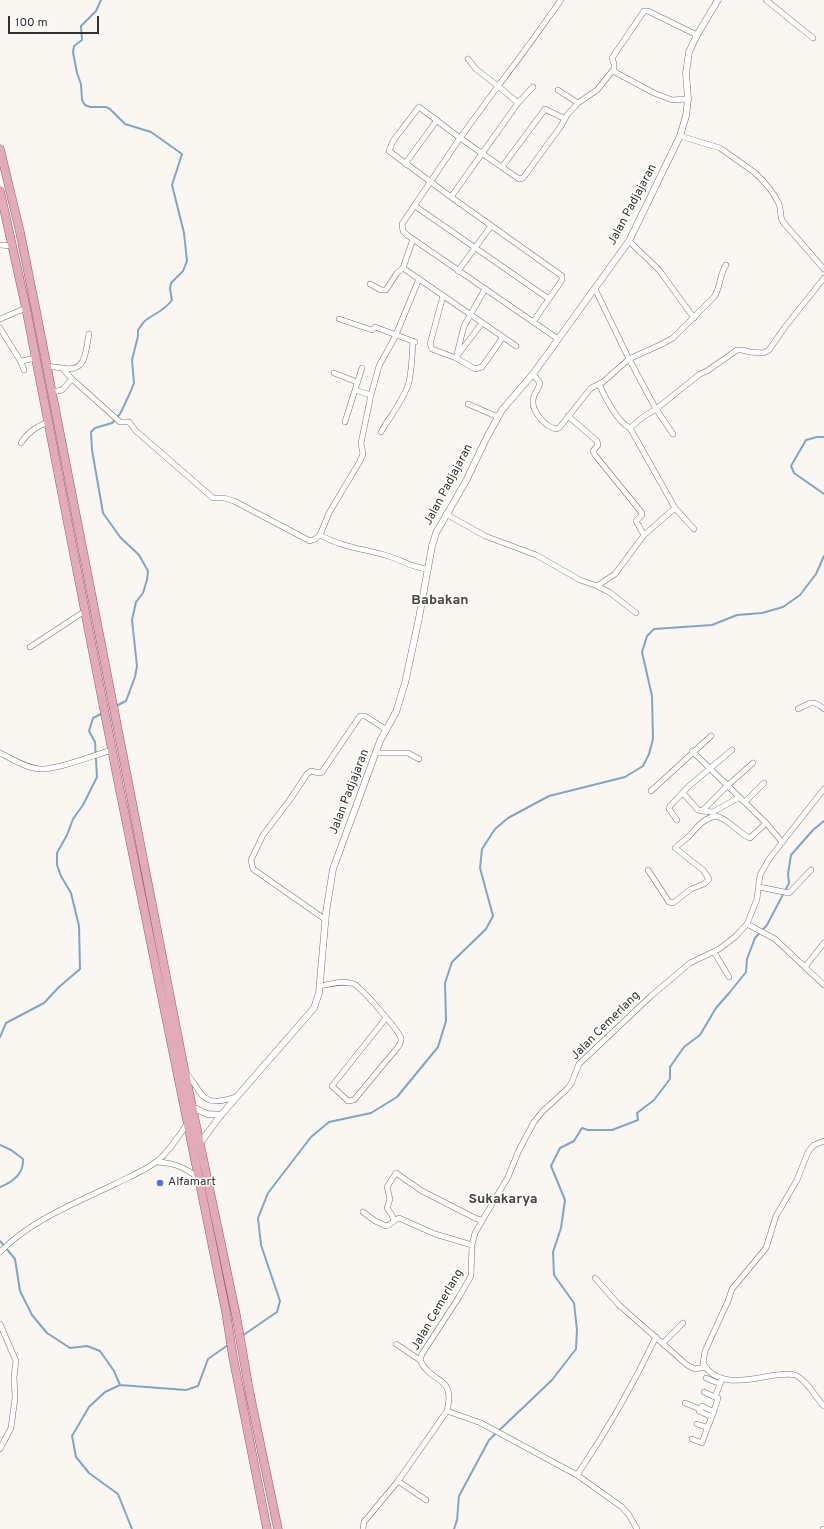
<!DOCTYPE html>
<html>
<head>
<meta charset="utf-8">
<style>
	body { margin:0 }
	#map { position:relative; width:824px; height:1529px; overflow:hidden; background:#faf7f2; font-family:Overpass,sans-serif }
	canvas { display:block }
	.scale { position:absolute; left:8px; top:16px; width:91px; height:18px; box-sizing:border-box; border:2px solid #31302f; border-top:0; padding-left:5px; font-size:12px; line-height:14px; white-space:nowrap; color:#31302f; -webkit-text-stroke:3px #fff; paint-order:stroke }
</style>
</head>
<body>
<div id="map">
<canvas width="824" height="1529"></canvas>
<div class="scale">100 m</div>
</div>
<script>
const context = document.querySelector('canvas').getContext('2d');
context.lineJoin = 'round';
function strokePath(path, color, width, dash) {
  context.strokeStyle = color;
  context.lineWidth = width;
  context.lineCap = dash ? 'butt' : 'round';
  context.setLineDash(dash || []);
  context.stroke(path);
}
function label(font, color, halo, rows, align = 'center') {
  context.font = font + ' Overpass,sans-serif';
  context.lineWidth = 3;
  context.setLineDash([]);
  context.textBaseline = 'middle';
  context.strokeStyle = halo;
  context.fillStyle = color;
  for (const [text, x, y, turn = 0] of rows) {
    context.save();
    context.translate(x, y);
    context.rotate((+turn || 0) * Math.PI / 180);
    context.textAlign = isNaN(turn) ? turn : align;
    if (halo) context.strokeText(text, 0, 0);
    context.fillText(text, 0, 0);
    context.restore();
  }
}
const stream = new Path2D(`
	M101,0L96,11L81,26L82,40L74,46L73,52L77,73L81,84L82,100L85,105L90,107H106L110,109L125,124L151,132L182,154L172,185L184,233L187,261L183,271L171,283L170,289L172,300C164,311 157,312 146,320C143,322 141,326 138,330V336L132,360L134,383L130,393L120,414L112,423L95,428L91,432L92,450L103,513L120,537L139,555L148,571L147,580L143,593L136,602L132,620L137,666L135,677L126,701L116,706
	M824,437H817L806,440L791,466L794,473L824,494
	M0,1037L6,1023L44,1003L59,987L80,969L79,926L71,893L61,876L57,865V853L67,835L73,819L83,805L97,777L95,742L89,731L93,718L103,713
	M0,1145L11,1150L23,1159C24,1174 13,1182 0,1187
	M0,1241L15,1259L20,1291L32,1315L47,1333L70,1348L87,1346L100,1351L114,1371L120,1385
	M242,1336L277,1312L280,1301L261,1245L258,1218L268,1193L311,1137L329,1122L371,1113L397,1097L438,1047L446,1021L445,983L452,962L486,929L493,916L480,868L482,849L495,829L508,818L549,796L625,777L643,766L649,754L653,739L652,696L642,652L647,636L654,629L712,625L737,615L762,613L783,607L800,595L816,574L824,556
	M132,1529L118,1494L89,1473L76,1457L72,1436L89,1407L105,1392L120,1385L186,1390L198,1386L208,1359L228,1345
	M454,1529L457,1520L459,1496L489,1440L552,1380L576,1349L577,1330L574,1303L554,1275L553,1252L561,1228L565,1200L551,1166L560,1148L574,1141L582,1128L588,1130H612L638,1120L637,1113L654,1100L670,1079V1067L684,1047L700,1035L716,1008L730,992L746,972L747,959L755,938L767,925L789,883L788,874L791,855L813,830L824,821`);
const minor = new Path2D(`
	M766,0L813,38
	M468,59L476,69L498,86C520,58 540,29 561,0
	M613,71L654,93L672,100L688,99
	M533,87L518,103L498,86L460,138L419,107L393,141L389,151L451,197L562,276V280L533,322
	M558,90L578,103
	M680,136L720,148L754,172C763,180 774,193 779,204C782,211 779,216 783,222L824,269
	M405,164L437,120
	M502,167L545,109L565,119
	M451,197L518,103
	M415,206L549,299
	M629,241L659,270L694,318
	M0,245L12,246
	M458,271L491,226
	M419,279L516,346
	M370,284L381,290H386L397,273L403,268
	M595,289L629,359L656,409L700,374L707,371L737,350H742L750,352L763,353L769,350L785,327L824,278
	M443,296L430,344L432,349L456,358L475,369L482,367L503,337
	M0,319L26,308
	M339,319L372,330L375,327L415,342
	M0,328L21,362L24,370
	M558,339L407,235L403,231L402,224L460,138L519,179L523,178L561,126L567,115L578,103L597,90L614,69V64L612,58L644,11H648L697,35
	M457,356L482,323
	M456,358L464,326L485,289
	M21,361L36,358
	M46,366L62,368L72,379L120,422H129L136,431L213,498H224L234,501L310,541L315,539L320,535C341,547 365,549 388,556C402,560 412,568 428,569
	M62,368C87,373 85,353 89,334
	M362,368L355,390L371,395
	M334,373L357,382
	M533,374L540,383C539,389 533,394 533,401C532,412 546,427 556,429L559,428L591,388L603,382L629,359L662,344L673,338L714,297C721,287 719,275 726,265
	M599,384C604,396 618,423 630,428
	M52,392L62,390L72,379
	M468,404L498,417
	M568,416L597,441L598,445L593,451L595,455L642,513V515L636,521L644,535
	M345,422L355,390
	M381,432C390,416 404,400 409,382C412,368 412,355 413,341
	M673,434L656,409L643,417L630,428L675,508L694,529
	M21,443C28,432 36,427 48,422
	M446,514L485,536L536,555L580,580L597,586L615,574L644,535L675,508
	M320,535L329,513L360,461L363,454L361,443L371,395L379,366L395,337L419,279L403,268L413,239
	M597,586L609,592L636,613
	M30,647L85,611
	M798,709C810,703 813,699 824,709
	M692,751L766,823L782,842
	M0,753C12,759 26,768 40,769C57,770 94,755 112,750
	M376,753H408L419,759
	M651,791L711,736
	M683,793L698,810L702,811L727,786L753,763
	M745,802L764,783
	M702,811L713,812L740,797
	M677,820L669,809L670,806L689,786L732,750
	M648,870L669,902L673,903L691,889L704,884L709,879L703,870L675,848C679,844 684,841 688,837C697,828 703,818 716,816C729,819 738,833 750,838L766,823
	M759,887L789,893L811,870
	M326,920L253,869L251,860L263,835L289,801L307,774L311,771L320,773L322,772L360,716H365L387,730
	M747,924L775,939L824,985
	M714,952L729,977
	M805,967L824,943
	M320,986C330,984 344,980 354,984C361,987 398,1030 401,1038C402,1041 400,1044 398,1047L354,1100L348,1101L332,1086L386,1018
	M185,1073C192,1079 194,1084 199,1091C208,1106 222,1101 236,1097
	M824,1141L814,1145L808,1152L797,1180L776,1216L766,1248L732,1289L728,1301L705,1351L703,1363C718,1390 753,1378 776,1375C782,1375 789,1373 795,1375C806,1379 816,1398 824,1406
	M157,1162C174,1163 185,1167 198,1178
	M363,1212L375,1221L386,1226C391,1225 393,1220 399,1218L435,1234L472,1245
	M394,1221L392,1215L387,1208L390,1199L387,1187L396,1173L422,1191L477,1219L482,1220
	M0,1252C31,1220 76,1203 115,1184C129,1177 144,1171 156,1162C169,1152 178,1137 187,1124
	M595,1278L619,1305L687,1365L695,1369L705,1367
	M0,1324L16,1361L14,1377L15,1398L11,1428L0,1449
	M663,1343L683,1323
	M396,1344L420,1360
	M706,1378L720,1384
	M704,1392L715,1397
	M685,1403L700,1409
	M447,1411L481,1423L577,1475L622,1507L629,1515L637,1529
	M710,1416L699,1411L702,1406L714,1412
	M697,1424L706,1427
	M692,1439L702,1443C707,1427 714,1413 718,1398L715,1397L722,1379
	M577,1475C607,1431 633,1385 656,1337
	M398,1481L426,1500
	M363,1529L364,1522L398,1481L447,1411C456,1374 431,1385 420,1360L422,1354L459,1297L471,1276L472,1245L475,1233L508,1177L519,1150L534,1122L543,1111L567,1089L571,1084L579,1064L651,996L690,963L719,949L735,937L747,924L757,899L760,875L769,859L824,789
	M823,1529H824`);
const tertiary = new Path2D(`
	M192,1107L207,1114L221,1115
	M200,1143L221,1115L314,1008L319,993L326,913L333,869L380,741L396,712L405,683L419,618L432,546L436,533L466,481L487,437L502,410L533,374L629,241L680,136L686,116L688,99L686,73L689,52L697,35L718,0`);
const primary = new Path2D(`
	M0,149L20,232L36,311L185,1073L236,1315L250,1395L278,1529
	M0,191L26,308L119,786L226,1312L233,1357L267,1529`);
const markers = [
	[160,1183,4,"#5271e6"]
];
const streetNames = [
	["Jalan Padjajaran",633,205,-62],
	["Jalan Padjajaran",449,485,-62],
	["Jalan Padjajaran",350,792,-69],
	["Jalan Cemerlang",606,1026,-45],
	["Jalan Cemerlang",438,1310,-60]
];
const poiNames = [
	["Alfamart",168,1183]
];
const quarterNames = [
	["Babakan",440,601],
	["Sukakarya",503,1200]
];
strokePath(stream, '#80a5c5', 2);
strokePath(minor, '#75736f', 6);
strokePath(tertiary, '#75736f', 7);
strokePath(primary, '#975c6a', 9);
strokePath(minor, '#fff', 5);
strokePath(tertiary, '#fff', 6);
strokePath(primary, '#e2abb9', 8);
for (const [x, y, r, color] of markers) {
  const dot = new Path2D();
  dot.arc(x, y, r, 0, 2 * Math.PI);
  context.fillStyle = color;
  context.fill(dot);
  strokePath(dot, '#fff', 1.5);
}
label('12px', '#31302f', '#fff', streetNames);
label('12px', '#31302f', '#fff', poiNames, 'left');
label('bold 14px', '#494643', '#fff', quarterNames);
</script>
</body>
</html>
